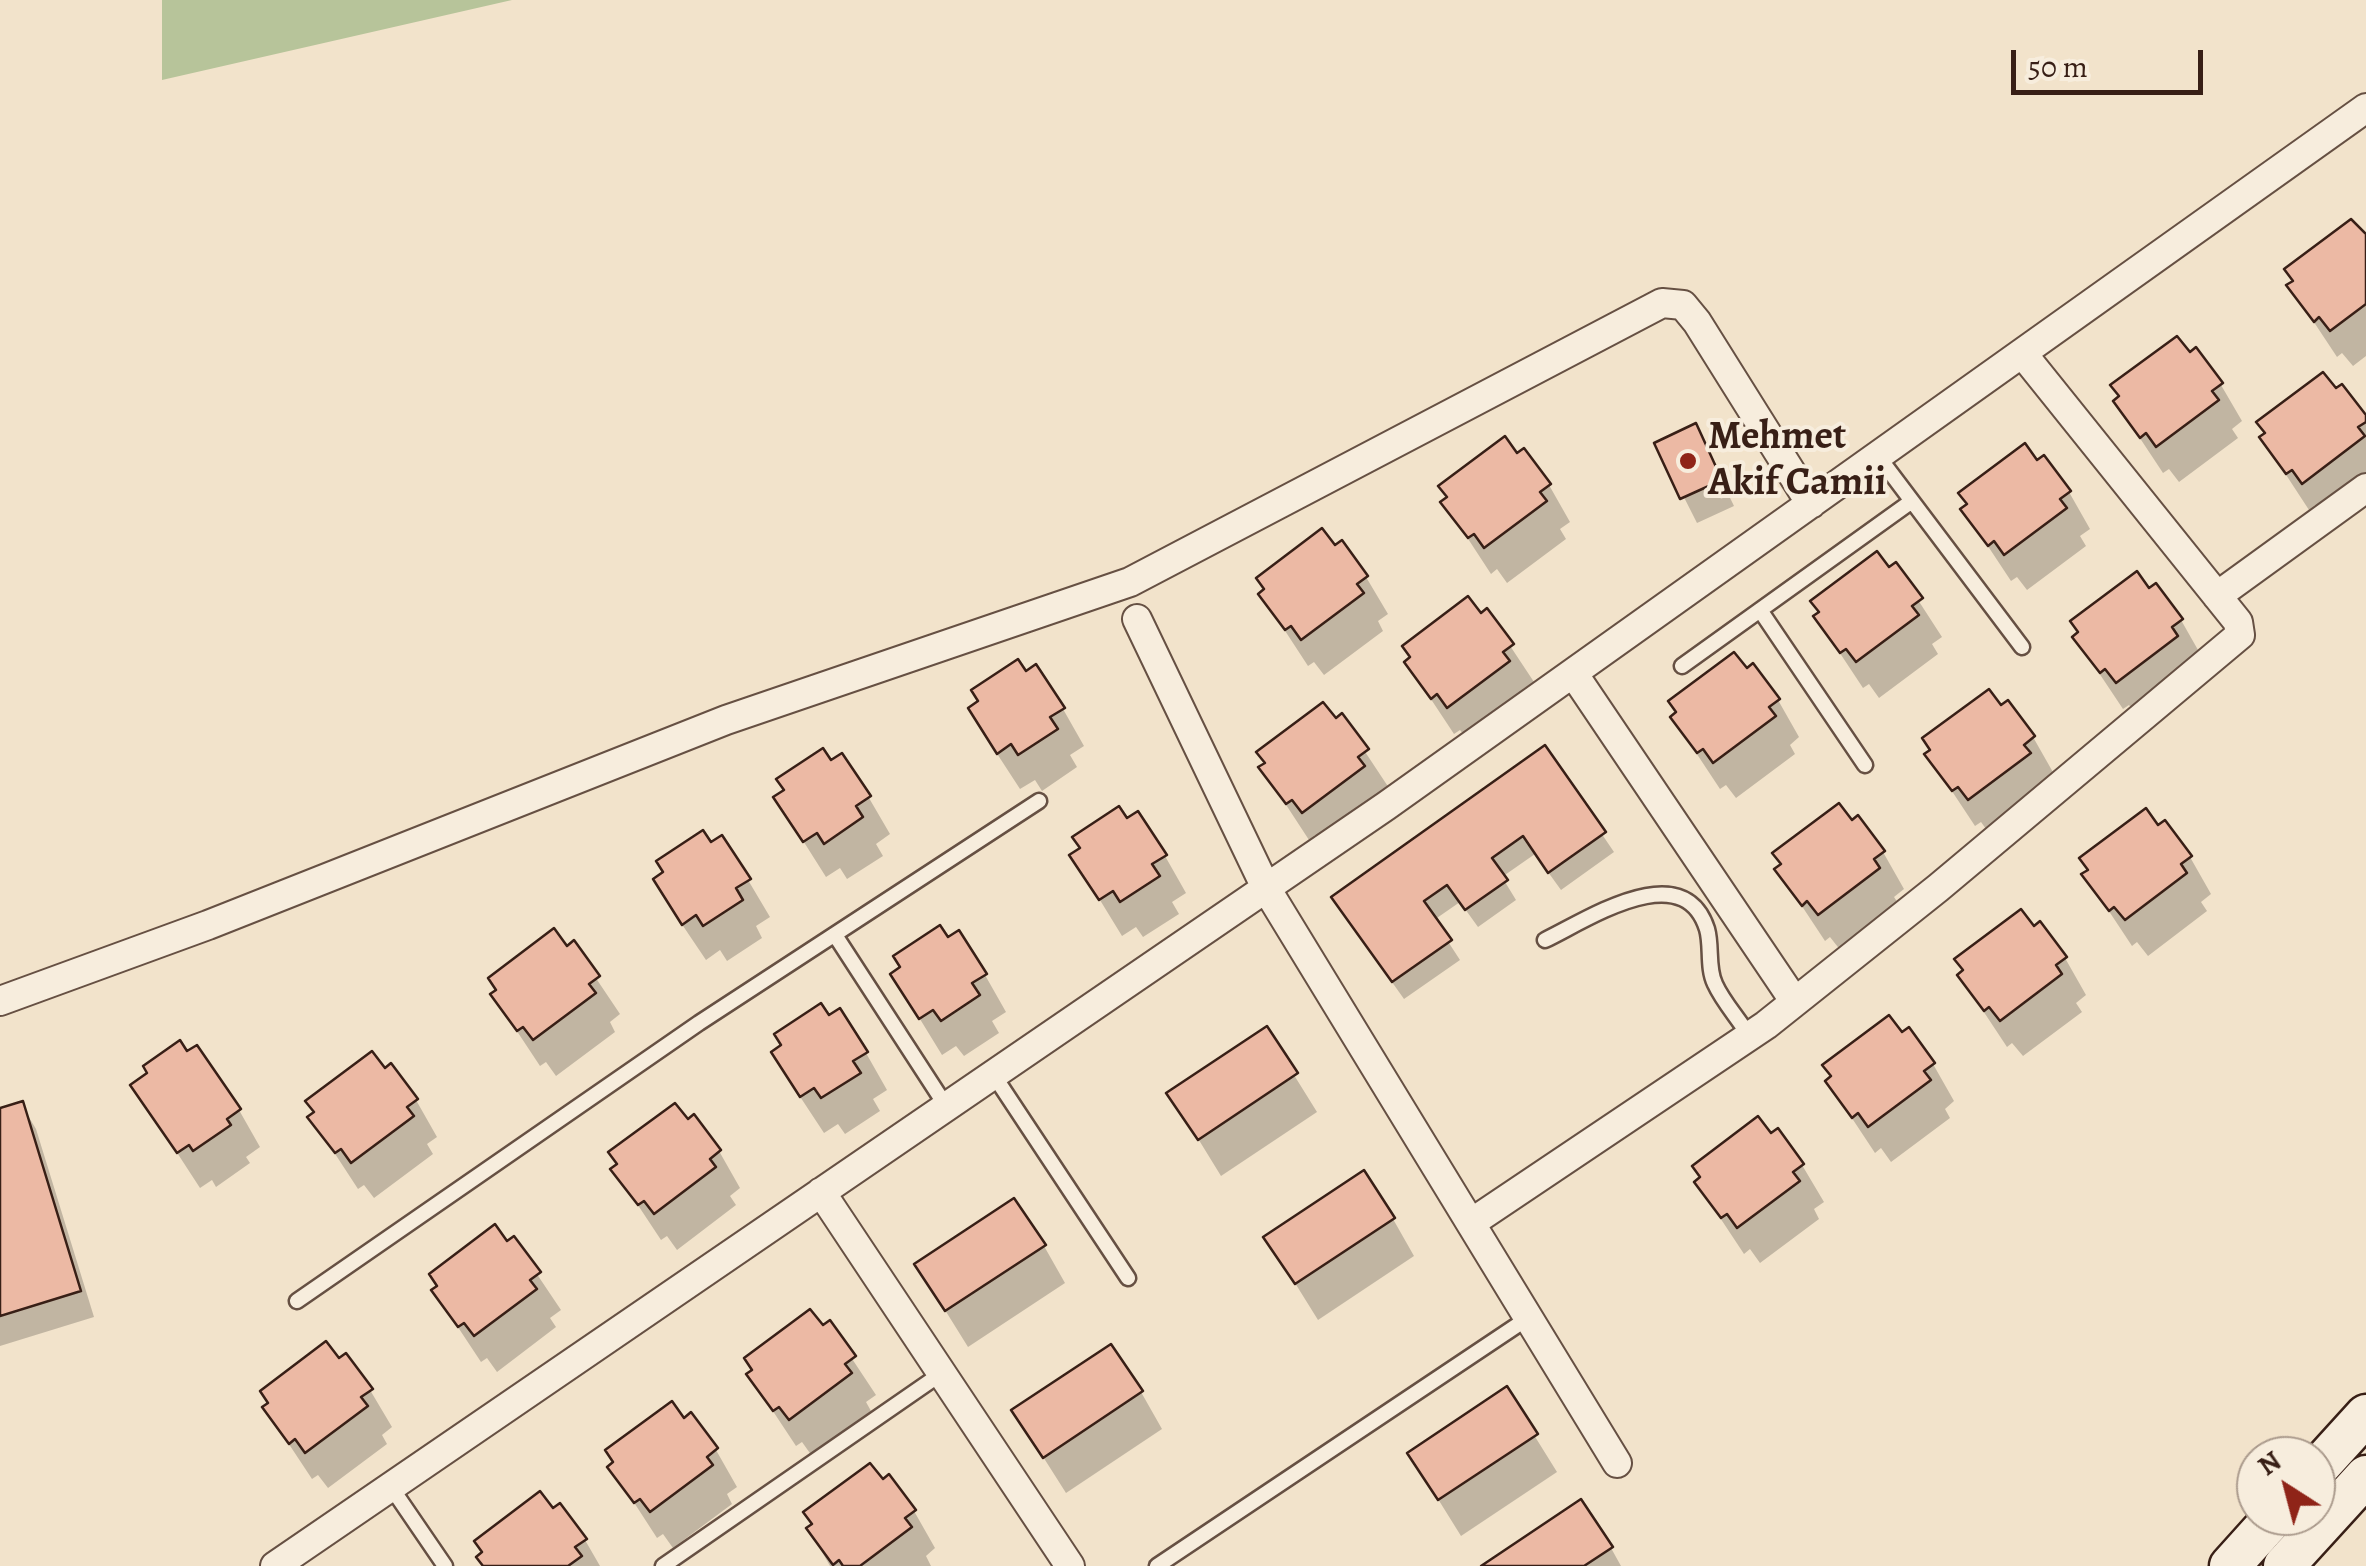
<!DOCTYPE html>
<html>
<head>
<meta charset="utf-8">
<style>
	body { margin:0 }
	#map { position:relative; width:2366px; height:1566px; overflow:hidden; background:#f2e3cb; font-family:Alegreya,serif }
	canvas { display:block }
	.north { position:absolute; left:2236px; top:1436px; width:100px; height:100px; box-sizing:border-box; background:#f7eddd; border:2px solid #ab9b8d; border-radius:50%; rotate:324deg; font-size:28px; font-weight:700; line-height:40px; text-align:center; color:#381f16 }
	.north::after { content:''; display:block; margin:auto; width:35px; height:45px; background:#8f2418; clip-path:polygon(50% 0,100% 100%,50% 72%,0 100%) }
	.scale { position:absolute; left:2011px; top:50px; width:192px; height:45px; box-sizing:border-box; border:5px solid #381f16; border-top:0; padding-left:12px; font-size:30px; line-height:35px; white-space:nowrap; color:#381f16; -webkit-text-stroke:8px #f7eddd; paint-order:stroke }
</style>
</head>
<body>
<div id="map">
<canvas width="2366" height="1566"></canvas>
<div class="north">N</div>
<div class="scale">50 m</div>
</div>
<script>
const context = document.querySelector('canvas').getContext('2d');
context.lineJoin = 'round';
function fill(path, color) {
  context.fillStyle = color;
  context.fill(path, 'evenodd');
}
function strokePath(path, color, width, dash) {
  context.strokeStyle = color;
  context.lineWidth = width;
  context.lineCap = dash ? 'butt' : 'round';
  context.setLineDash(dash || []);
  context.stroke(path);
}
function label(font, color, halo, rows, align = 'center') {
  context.font = font + ' Alegreya,serif';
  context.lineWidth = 8;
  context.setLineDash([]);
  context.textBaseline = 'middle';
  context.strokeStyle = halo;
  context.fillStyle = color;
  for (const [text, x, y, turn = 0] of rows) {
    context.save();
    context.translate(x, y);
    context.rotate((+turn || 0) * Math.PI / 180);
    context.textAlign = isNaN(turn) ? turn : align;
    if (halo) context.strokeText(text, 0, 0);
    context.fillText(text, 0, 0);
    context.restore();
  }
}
const green = new Path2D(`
	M162,0H512L162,80Z`);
const shadow = new Path2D(`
	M2366,237V356L2353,366L2342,353L2337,357L2290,286Z
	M2189,356L2204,401L2221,385L2242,421L2232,429L2238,438L2179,482L2169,469L2163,473L2116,402Z
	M2335,392L2366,419V488L2325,519L2315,505L2309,510L2262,438Z
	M1695,426L1734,506L1697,523L1657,444Z
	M1517,456L1549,485L1570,522L1560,529L1566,539L1507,583L1497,569L1491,574L1444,502Z
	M2037,463L2069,492L2090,529L2080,536L2086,546L2027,590L2017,577L2011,581L1964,510Z
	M1334,548L1366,577L1388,614L1378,621L1383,631L1324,675L1314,662L1308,666L1261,594Z
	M1896,566L1942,637L1932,644L1938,654L1879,698L1869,684L1863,688L1816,617Z
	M2149,591L2181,620L2202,657L2139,718L2129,705L2123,709L2075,637Z
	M1487,611L1534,682L1523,689L1529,699L1470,743L1460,730L1454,734L1407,663Z
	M1778,700L1799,737L1790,745L1795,754L1736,798L1726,785L1720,789L1673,718Z
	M1063,709L1084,746L1070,755L1077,767L1042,791L1035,780L1020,789L992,746Z
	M2001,709L2033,737L2054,774L1991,836L1981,822L1975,826L1928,755Z
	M1342,717L1389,788L1325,849L1315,835L1309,840L1262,768Z
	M1544,749L1614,852L1561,890L1535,854L1502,877L1516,900L1478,927L1460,902L1434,920L1460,960L1404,999L1345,916Z
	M831,763L869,798L890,834L876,844L883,856L847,879L840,868L826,877L776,798Z
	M2158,829L2190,857L2211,894L2201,902L2207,911L2148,956L2137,942L2132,946L2085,875Z
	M1883,852L1904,889L1894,897L1900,906L1841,951L1830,937L1825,941L1778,870Z
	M1073,856H1165L1186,893L1172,902L1179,914L1143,937L1136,927L1122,936Z
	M748,880L770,917L756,926L762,938L727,961L720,950L706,960L677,917Z
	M947,941L985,975L1006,1012L992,1021L999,1033L964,1056L956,1046L942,1055L893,975Z
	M573,944L620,1014L610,1022L615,1032L556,1076L546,1062L540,1066L493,995Z
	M2065,958L2086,995L2076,1003L2082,1012L2023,1056L2012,1043L2007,1047L1960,976Z
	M1266,1030L1317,1112L1221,1176L1170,1093Z
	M866,1053L887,1090L873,1099L880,1111L845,1134L838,1124L824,1133L795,1089Z
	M1933,1064L1954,1101L1945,1109L1950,1118L1891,1162L1881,1148L1875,1153L1828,1082Z
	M149,1074L239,1110L260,1147L246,1157L250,1163L216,1187L212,1180L200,1188L133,1085Z
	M416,1100L437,1137L427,1144L433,1154L374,1198L364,1185L358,1189L311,1117Z
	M21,1104L36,1129L94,1317L0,1346V1111Z
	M719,1151L740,1188L730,1196L736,1205L677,1250L667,1236L661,1240L614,1169Z
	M1802,1165L1824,1202L1814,1209L1819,1219L1760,1263L1750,1249L1744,1254L1697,1183Z
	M1393,1219L1414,1256L1318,1320L1267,1238Z
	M514,1240L561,1310L550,1318L556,1327L497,1372L487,1358L481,1362L434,1291Z
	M1044,1246L1065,1283L968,1347L917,1265Z
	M829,1324L876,1395L866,1402L871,1411L812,1456L802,1442L796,1446L749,1375Z
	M370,1390L392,1427L382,1435L387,1444L328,1488L318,1475L312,1479L265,1408Z
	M1506,1390L1557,1472L1461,1536L1410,1454Z
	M1141,1392L1162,1429L1066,1493L1014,1411Z
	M684,1421L716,1450L737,1487L727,1494L732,1504L673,1548L663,1534L657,1538L611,1467Z
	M553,1511L585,1540L600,1566H484Z
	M914,1511L935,1548L926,1556L931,1566H830L809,1529Z
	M1611,1548L1621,1566H1485Z`);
const building = new Path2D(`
	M2351,219L2366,234V304L2330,331L2319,317L2314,322L2286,285L2293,281L2284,269Z
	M2177,336L2190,352L2196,347L2223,383L2212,391L2219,400L2156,447L2146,433L2140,438L2113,401L2119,396L2110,385Z
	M2323,372L2336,388L2342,384L2366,415V422L2358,427L2365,436L2302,484L2292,470L2286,474L2259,437L2265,433L2256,422Z
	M1696,423L1722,480L1680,499L1654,443Z
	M1505,436L1517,453L1524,448L1551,484L1540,492L1547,501L1484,548L1474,534L1468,538L1440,502L1447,497L1438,486Z
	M2025,443L2037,460L2044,455L2071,491L2060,499L2067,508L2004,555L1994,541L1988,546L1960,509L1967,504L1958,493Z
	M1322,528L1335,545L1342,540L1368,576L1357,584L1364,593L1301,640L1291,626L1285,630L1258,594L1264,589L1256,578Z
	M1877,551L1889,567L1896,562L1923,598L1912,606L1919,615L1856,662L1846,649L1840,653L1813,616L1819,612L1810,601Z
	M2137,571L2149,588L2156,583L2183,619L2172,627L2178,636L2116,683L2105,669L2100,673L2072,637L2078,632L2070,621Z
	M1468,596L1481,613L1487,608L1514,644L1503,652L1510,661L1447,708L1437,694L1431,699L1404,662L1410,657L1402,646Z
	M1734,652L1747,668L1753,663L1780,699L1769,707L1776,716L1713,763L1703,749L1697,753L1670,717L1676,712L1668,701Z
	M1018,659L1026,671L1036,664L1065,708L1050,717L1058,729L1018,755L1011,744L997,754L968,708L978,701L971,690Z
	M1989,689L2001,705L2008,700L2035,736L2024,745L2031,753L1968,800L1958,787L1952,791L1924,754L1930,750L1922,738Z
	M1323,702L1336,718L1342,713L1369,749L1358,757L1365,766L1302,813L1292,800L1286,804L1258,767L1265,763L1256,752Z
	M1545,745L1606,832L1548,873L1523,836L1492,858L1508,880L1465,910L1447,885L1424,901L1452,940L1392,982L1331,897Z
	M823,748L831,760L842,753L871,796L856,806L863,817L824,844L817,833L803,842L773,797L784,790L776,779Z
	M1839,803L1852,820L1858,815L1885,851L1874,859L1880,868L1818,915L1807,901L1802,906L1774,869L1781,864L1772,853Z
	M1119,806L1127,818L1138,811L1167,855L1152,864L1160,876L1120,902L1113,891L1099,900L1069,855L1080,848L1072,837Z
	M2146,808L2158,825L2165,820L2192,856L2181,864L2187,873L2125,920L2114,907L2109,911L2081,874L2088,870L2079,858Z
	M703,830L711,842L722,835L751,879L736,888L743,900L703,926L696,915L682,925L653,879L663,872L656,861Z
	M2021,909L2034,926L2040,921L2067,957L2056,965L2062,974L2000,1021L1989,1007L1984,1011L1957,975L1963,970L1954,959Z
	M940,925L948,937L959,930L987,974L972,983L980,995L941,1021L933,1010L919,1019L890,974L900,967L893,956Z
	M554,928L567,946L574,940L600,976L589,984L596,993L533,1040L523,1027L517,1031L490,994L496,990L488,978Z
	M821,1003L829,1015L840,1008L868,1052L853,1061L861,1073L821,1098L814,1088L800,1097L771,1052L781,1045L774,1034Z
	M1889,1015L1902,1032L1909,1027L1935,1063L1924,1071L1931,1080L1868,1127L1858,1113L1852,1118L1825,1081L1831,1076L1822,1065Z
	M1267,1026L1298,1073L1198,1140L1166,1093Z
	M180,1040L187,1051L197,1045L241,1109L227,1119L231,1125L193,1151L189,1145L177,1153L130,1085L147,1073L143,1066Z
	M372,1051L385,1068L391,1063L418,1099L407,1107L414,1116L351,1163L341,1149L335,1153L307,1117L314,1112L305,1101Z
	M23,1101L81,1291L0,1316V1108Z
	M675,1103L688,1119L694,1114L721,1150L710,1159L716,1167L654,1214L644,1201L638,1205L610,1169L617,1164L608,1152Z
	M1758,1116L1771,1133L1778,1128L1804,1164L1793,1172L1800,1181L1737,1228L1727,1214L1721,1218L1694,1182L1700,1177L1692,1166Z
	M1364,1170L1395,1218L1295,1284L1263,1237Z
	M1014,1198L1046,1245L945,1311L914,1264Z
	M495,1224L507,1241L514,1236L541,1272L530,1280L537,1289L474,1336L464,1323L458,1327L431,1290L437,1286L429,1274Z
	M810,1309L823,1325L830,1320L856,1356L845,1364L852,1373L789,1420L779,1407L773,1411L746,1374L752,1370L744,1358Z
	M326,1341L339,1358L346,1353L373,1389L361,1397L368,1406L305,1453L295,1439L289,1444L262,1407L268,1403L260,1391Z
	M1111,1344L1143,1391L1043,1458L1011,1410Z
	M1507,1386L1538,1434L1438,1500L1407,1453Z
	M672,1401L684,1418L691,1412L718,1448L707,1457L713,1465L650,1512L640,1499L634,1503L607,1467L613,1462L605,1450Z
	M870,1463L883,1479L889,1474L916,1510L905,1518L912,1527L860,1566H843L839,1560L833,1565L806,1528L812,1524L803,1512Z
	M540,1491L553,1508L560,1503L587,1539L575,1547L582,1556L568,1566H483L476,1557L482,1552L474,1541Z
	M1581,1499L1613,1547L1584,1566H1481Z`);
const service = new Path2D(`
	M1878,456L2022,647
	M1760,610L1865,765
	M1682,666L1912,501
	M835,935L946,1106
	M1545,940C1587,920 1683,855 1707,929C1712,946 1707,968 1715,984C1723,1002 1739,1019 1749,1036
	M993,1074L1128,1278
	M297,1301L699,1023L1039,801
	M391,1487L445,1566
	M663,1566L942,1373
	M1157,1566L1528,1318`);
const minor = new Path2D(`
	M2217,596L2366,488
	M1137,619L1266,888L1617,1463
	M1573,673L1795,1002
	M0,1001L208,925L726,720L1130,582L1662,303L1683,305L1697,322L1811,504
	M821,1192L1070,1566
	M1471,1223L1766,1025L1938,888L2240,635L2238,622L2022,353
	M275,1566L1386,806L2366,108`);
const secondary = new Path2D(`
	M2316,1470L2366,1415
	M2230,1566L2275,1516
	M2284,1566L2366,1476`);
const markers = [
	[1688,461,10,"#8f2418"]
];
const poiNames = [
	["Mehmet",1708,438],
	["Akif Camii",1708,484]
];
fill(green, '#b7c49a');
fill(shadow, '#0003');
fill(building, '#ecb9a4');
strokePath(building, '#381f16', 2.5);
strokePath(service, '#665043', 19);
strokePath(minor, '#665043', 32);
strokePath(secondary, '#381f16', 45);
strokePath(service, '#f7eddd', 14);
strokePath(minor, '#f7eddd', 28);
strokePath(secondary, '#f7eddd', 40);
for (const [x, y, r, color] of markers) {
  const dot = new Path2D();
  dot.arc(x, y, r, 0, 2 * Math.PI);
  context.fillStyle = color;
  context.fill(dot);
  strokePath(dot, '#f7eddd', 4);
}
label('bold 40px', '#381f16', '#f7eddd', poiNames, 'left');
</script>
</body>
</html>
